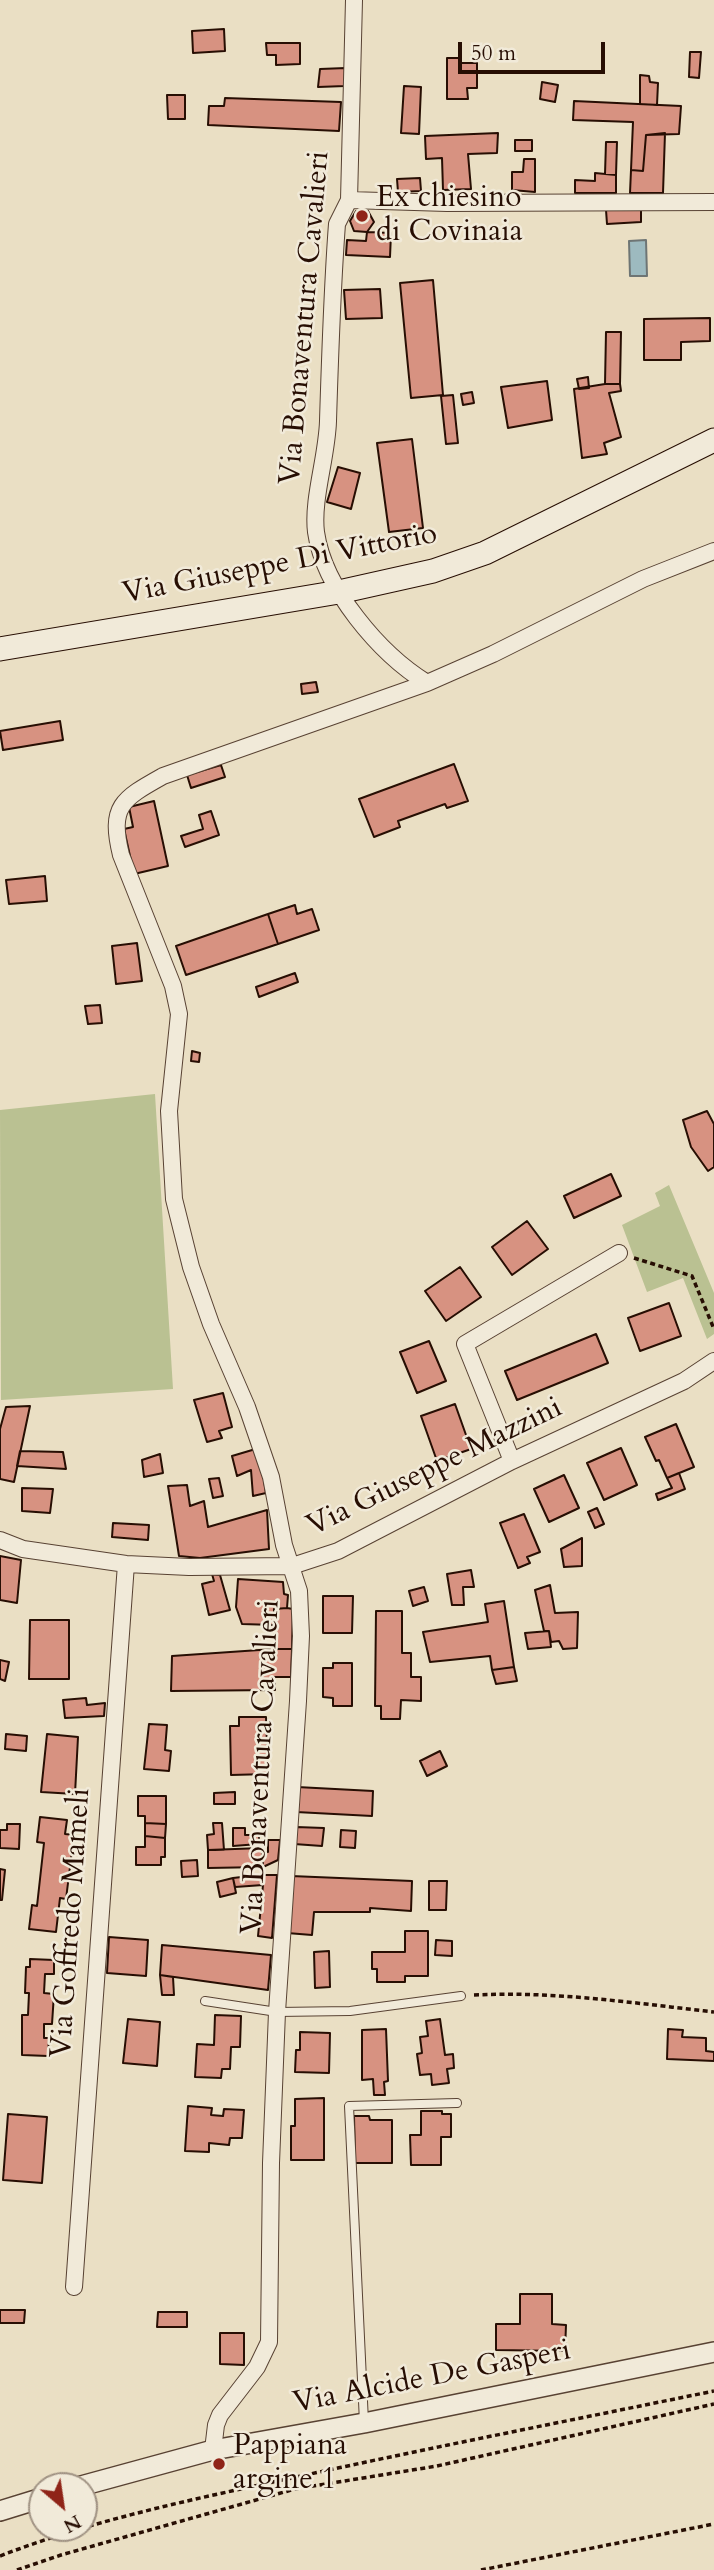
<!DOCTYPE html>
<html>
<head>
<meta charset="utf-8">
<style>
	body { margin:0 }
	#map { position:relative; width:714px; height:2570px; overflow:hidden; background:#eadfc4; font-family:Cardo,serif }
	canvas { display:block }
	.north { position:absolute; left:28px; top:2472px; width:70px; height:70px; box-sizing:border-box; background:#f1ead9; border:2px solid #a09283; border-radius:50%; rotate:151deg; font-size:19px; font-weight:700; line-height:28px; text-align:center; color:#270e03 }
	.north::after { content:''; display:block; margin:auto; width:24px; height:32px; background:#8f2418; clip-path:polygon(50% 0,100% 100%,50% 72%,0 100%) }
	.scale { position:absolute; left:458px; top:42px; width:147px; height:32px; box-sizing:border-box; border:4px solid #270e03; border-top:0; padding-left:9px; font-size:21px; line-height:24px; white-space:nowrap; color:#270e03; -webkit-text-stroke:5px #f1ead9; paint-order:stroke }
</style>
</head>
<body>
<div id="map">
<canvas width="714" height="2570"></canvas>
<div class="north">N</div>
<div class="scale">50 m</div>
</div>
<script>
const context = document.querySelector('canvas').getContext('2d');
context.lineJoin = 'round';
function fill(path, color) {
  context.fillStyle = color;
  context.fill(path, 'evenodd');
}
function strokePath(path, color, width, dash) {
  context.strokeStyle = color;
  context.lineWidth = width;
  context.lineCap = dash ? 'butt' : 'round';
  context.setLineDash(dash || []);
  context.stroke(path);
}
function label(font, color, halo, rows, align = 'center') {
  context.font = font + ' Cardo,serif';
  context.lineWidth = 5;
  context.setLineDash([]);
  context.textBaseline = 'middle';
  context.strokeStyle = halo;
  context.fillStyle = color;
  for (const [text, x, y, turn = 0] of rows) {
    context.save();
    context.translate(x, y);
    context.rotate((+turn || 0) * Math.PI / 180);
    context.textAlign = isNaN(turn) ? turn : align;
    if (halo) context.strokeText(text, 0, 0);
    context.fillText(text, 0, 0);
    context.restore();
  }
}
const green = new Path2D(`
	M155,1094L173,1389L1,1400L0,1110Z
	M669,1185L714,1293V1334L707,1339L683,1278L647,1292L622,1225L660,1206L655,1193Z`);
const water = new Path2D(`
	M646,240L647,276H630L629,241Z`);
const building = new Path2D(`
	M224,29L225,51L193,53L192,31Z
	M266,43H300V64L276,65V55H267Z
	M690,52H701L699,78L689,77Z
	M447,58H461V63H477V88H467L468,99H447Z
	M346,68L345,86L318,87L320,69Z
	M640,75L649,76L650,82L658,83L657,105L640,104Z
	M542,82L558,85L555,102L540,99Z
	M404,86L421,87L419,134L401,133Z
	M167,95H185V119H168Z
	M225,98L341,102L339,131L208,125L209,106H224Z
	M574,101L681,106L679,134L646,135L643,171L631,170L633,122L573,120Z
	M498,133L497,153L468,154L471,189L443,190L442,158L426,159L425,136Z
	M665,133L663,193H630L631,170L643,171L646,135Z
	M515,140H532V151H515Z
	M606,142H617L616,175L605,174Z
	M524,159H535V192L512,190V172H523Z
	M595,173L616,175V193H575V180L595,181Z
	M420,178L421,191L398,192L397,179Z
	M641,208V222L607,224L606,210Z
	M356,211H368L374,222L367,232L354,231L350,221Z
	M367,232L391,233L390,257L346,255L347,240L366,241Z
	M433,280L443,395L411,398L400,283Z
	M380,289L382,318L346,319L344,290Z
	M710,318V341L681,342V360H644V319Z
	M606,332H621L620,384H605Z
	M588,377L589,388L579,389L577,379Z
	M547,381L552,420L508,428L501,387Z
	M605,384H620L621,391L609,393L621,437L604,443L607,454L582,458L574,389Z
	M472,392L474,403L463,405L461,394Z
	M453,395L458,443L446,444L441,396Z
	M412,439L423,528L389,532L377,443Z
	M338,467L360,473L351,509L327,502Z
	M316,682L318,692L302,694L301,684Z
	M60,721L63,740L3,750L0,731Z
	M454,764L468,801L447,808L445,804L398,821L400,827L374,837L359,799Z
	M221,765L225,777L191,788L187,775Z
	M154,801L168,866L134,874L124,829L133,827L129,807Z
	M211,811L219,835L185,847L181,836L203,829L199,815Z
	M45,876L47,901L9,904L6,880Z
	M295,905L297,914L312,909L319,930L278,944L268,914Z
	M268,914L278,944L186,975L176,946Z
	M137,943L142,981L116,984L112,946Z
	M295,973L298,982L259,997L256,987Z
	M100,1005L102,1023L88,1024L85,1006Z
	M192,1051L200,1053L199,1062L191,1061Z
	M707,1111L714,1124V1167L708,1171L691,1147L683,1120Z
	M611,1174L621,1196L574,1218L564,1196Z
	M527,1221L548,1249L512,1275L492,1247Z
	M460,1267L481,1297L446,1321L425,1291Z
	M669,1303L681,1336L640,1351L628,1318Z
	M596,1334L608,1363L517,1400L505,1371Z
	M429,1341L446,1381L417,1393L400,1352Z
	M223,1393L232,1427L219,1431L222,1438L207,1442L194,1400Z
	M455,1404L471,1449L437,1461L421,1416Z
	M30,1406L14,1482L0,1479V1429L6,1407Z
	M676,1424L694,1467L667,1478L659,1460L656,1461L645,1437Z
	M259,1448L266,1493L253,1496L251,1470L237,1476L232,1456Z
	M621,1448L637,1485L604,1500L587,1463Z
	M20,1451L63,1452L66,1469L17,1466Z
	M160,1454L163,1473L144,1477L142,1460Z
	M679,1473L685,1489L658,1500L656,1494L672,1488L667,1478Z
	M564,1475L579,1508L549,1522L534,1489Z
	M219,1478L223,1496L213,1498L209,1479Z
	M187,1485L190,1506L204,1501L208,1527L267,1510L269,1549L200,1558L179,1556L168,1486Z
	M22,1488L53,1489L50,1513L22,1511Z
	M597,1508L604,1524L595,1528L588,1512Z
	M524,1514L540,1552L527,1557L530,1563L518,1568L500,1523Z
	M113,1523L149,1525L148,1540L112,1537Z
	M582,1538V1566L564,1567L561,1549Z
	M0,1556L21,1560L17,1603L0,1600Z
	M471,1570L474,1587H463L464,1605H452L447,1574Z
	M212,1574L220,1575L230,1610L209,1615L202,1584L214,1581Z
	M238,1579L283,1582L284,1594L288,1595L287,1608L274,1609V1625L242,1624L236,1607Z
	M550,1585L555,1613L578,1612L577,1648L563,1649L559,1641L551,1642L549,1631H544L535,1590Z
	M424,1587L428,1601L413,1606L409,1591Z
	M323,1596H353L352,1633H323Z
	M504,1601L514,1667L492,1670L490,1656L430,1662L423,1632L488,1622L485,1604Z
	M287,1608L293,1609L292,1649H274V1609Z
	M376,1611H402V1653H411V1677H421V1701L401,1700L400,1719H381V1706H375Z
	M30,1620H69V1679H29Z
	M549,1631L551,1647L528,1649L525,1633Z
	M274,1649H292L291,1677H274L275,1690L171,1691L172,1656Z
	M0,1660L9,1662L5,1681L0,1679Z
	M333,1663H352V1706H333V1698L323,1697V1668H333Z
	M514,1667L517,1681L496,1684L492,1670Z
	M86,1698L87,1705L105,1703L104,1716L65,1718L63,1700Z
	M239,1717H266L268,1774L231,1775L230,1726H239Z
	M149,1724L167,1725L165,1750L171,1751L169,1771L144,1769Z
	M6,1734L27,1736L26,1751L5,1749Z
	M47,1734L78,1737L75,1794L41,1792Z
	M440,1751L447,1766L427,1776L420,1761Z
	M297,1787L373,1791L372,1816L296,1812Z
	M235,1792V1804H214V1793Z
	M138,1796H166V1824L145,1823V1816H138Z
	M40,1817L67,1820L65,1834L74,1835L66,1899L60,1898L56,1932L29,1929L32,1905L37,1906L44,1843L37,1842Z
	M145,1823L166,1824L165,1838L145,1836Z
	M213,1823H222L224,1850H208L207,1835L214,1834Z
	M7,1824H20L19,1849L0,1848V1830H7Z
	M296,1827L324,1828L322,1846L294,1844Z
	M233,1828H245V1835H259V1844L233,1846Z
	M341,1830L356,1831L355,1848L340,1847Z
	M145,1836L165,1838V1857H161V1865H136V1847H145Z
	M268,1840H280L278,1860L263,1867L262,1852H268Z
	M262,1848L263,1867L208,1868V1850Z
	M197,1860L198,1876L182,1877L181,1861Z
	M0,1869L5,1870L2,1900H0Z
	M259,1875H277L272,1938L258,1936L263,1885L235,1887L233,1878Z
	M291,1876L412,1881L411,1911L370,1908V1912H314L312,1935L287,1933Z
	M233,1878L236,1893L220,1897L217,1882Z
	M429,1881H447L446,1910H429Z
	M405,1931H428V1976H405V1982H377V1969H372V1952H405Z
	M109,1937L148,1940L146,1976L107,1973Z
	M436,1940L452,1941V1956L435,1955Z
	M162,1945L271,1955L268,1990L160,1975Z
	M329,1951L330,1987L315,1988L314,1952Z
	M30,1959L54,1960V1974H45L44,1993L54,1994L52,2024H44V2038H49L48,2056L22,2055V2015H28L29,1993H25L26,1967H30Z
	M160,1975L173,1977L174,1995H162Z
	M215,2015L241,2016L240,2047H231L230,2069H222L221,2078L195,2077L197,2044L214,2045Z
	M128,2019L160,2022L157,2066L123,2063Z
	M440,2019L445,2055L453,2054L454,2068L447,2069L449,2083L432,2085L431,2074L420,2075L417,2054L422,2053L420,2037L428,2036L426,2021Z
	M386,2029L388,2081L384,2082L385,2095H374L373,2079L362,2080V2030Z
	M668,2029L683,2030L682,2037L706,2038V2051L714,2052V2061L667,2059Z
	M300,2032L330,2033L329,2073L295,2072L296,2050H300Z
	M324,2098V2160H291V2126H295V2099Z
	M188,2106L212,2108L211,2115L223,2116L224,2109L244,2110L242,2138H230L229,2145L209,2143V2152L185,2151Z
	M421,2111H442V2114H451V2137H441V2165H411L410,2135H421Z
	M8,2114L47,2117L42,2183L3,2180Z
	M354,2116H369L370,2120H392V2163H355Z
	M520,2294H552V2324L566,2325L565,2351L496,2350V2324H520Z
	M0,2310H25L24,2323H0Z
	M158,2312H187V2327H157Z
	M220,2333H244V2365L220,2364Z`);
const path = new Path2D(`
	M634,1258L692,1276L714,1329
	M474,1995C554,1991 634,2003 714,2012
	M0,2556C93,2520 190,2500 287,2479C429,2448 572,2420 714,2391
	M17,2570L61,2555L295,2489L437,2466L714,2404
	M481,2570L714,2524`);
const service = new Path2D(`
	M205,2001L277,2012L350,2011L461,1996
	M364,2422L349,2106L457,2103`);
const minor = new Path2D(`
	M349,200L447,203L714,202
	M427,683L493,654L643,579L714,551
	M512,1461L465,1344L619,1253
	M0,1540L23,1549L126,1564L189,1567L292,1566L338,1551L512,1461L684,1381L714,1361
	M74,2287L126,1564
	M213,2450L216,2425L220,2415L257,2367L269,2342L271,2163L277,2012L298,1701L301,1636L299,1591L284,1545L271,1477L247,1407L211,1324L191,1267L174,1199L169,1111L179,1014L173,986L121,855C109,806 122,799 163,776L427,683C380,654 324,589 316,532C312,499 327,457 328,421C330,356 332,290 337,224L349,200L354,0`);
const tertiary = new Path2D(`
	M81,2486L213,2450L364,2423L714,2352
	M0,2511L42,2498`);
const secondary = new Path2D(`
	M0,649L339,592L433,571L485,553L714,440`);
const markers = [
	[362,216,7,"#8f2418"],
	[219,2464,7,"#8f2418"]
];
const poiNames = [
	["Ex chiesino",376,199],
	["di Covinaia",376,233],
	["Pappiana",233,2447],
	["argine 1",233,2481]
];
const streetNames = [
	["Via Bonaventura Cavalieri",306,318,-85],
	["Via Giuseppe Di Vittorio",280,565,-11],
	["Via Giuseppe Mazzini",435,1468,-26],
	["Via Bonaventura Cavalieri",262,1767,-87],
	["Via Goffredo Mameli",72,1923,-86],
	["Via Alcide De Gasperi",432,2378,-11]
];
fill(green, '#bac192');
fill(water, '#9dbabf');
strokePath(water, '#6e7574', 2);
fill(building, '#d79281');
strokePath(building, '#270e03', 2);
strokePath(service, '#584233', 10);
strokePath(minor, '#584233', 18);
strokePath(tertiary, '#584233', 22);
strokePath(secondary, '#270e03', 25);
strokePath(path, '#270e03', 3.5, [5, 3.5]);
strokePath(service, '#f1ead9', 8);
strokePath(minor, '#f1ead9', 16);
strokePath(tertiary, '#f1ead9', 19);
strokePath(secondary, '#f1ead9', 23);
for (const [x, y, r, color] of markers) {
  const dot = new Path2D();
  dot.arc(x, y, r, 0, 2 * Math.PI);
  context.fillStyle = color;
  context.fill(dot);
  strokePath(dot, '#f1ead9', 2.5);
}
label('30px', '#270e03', '#f1ead9', poiNames, 'left');
label('30px', '#270e03', '#f1ead9', streetNames);
</script>
</body>
</html>
